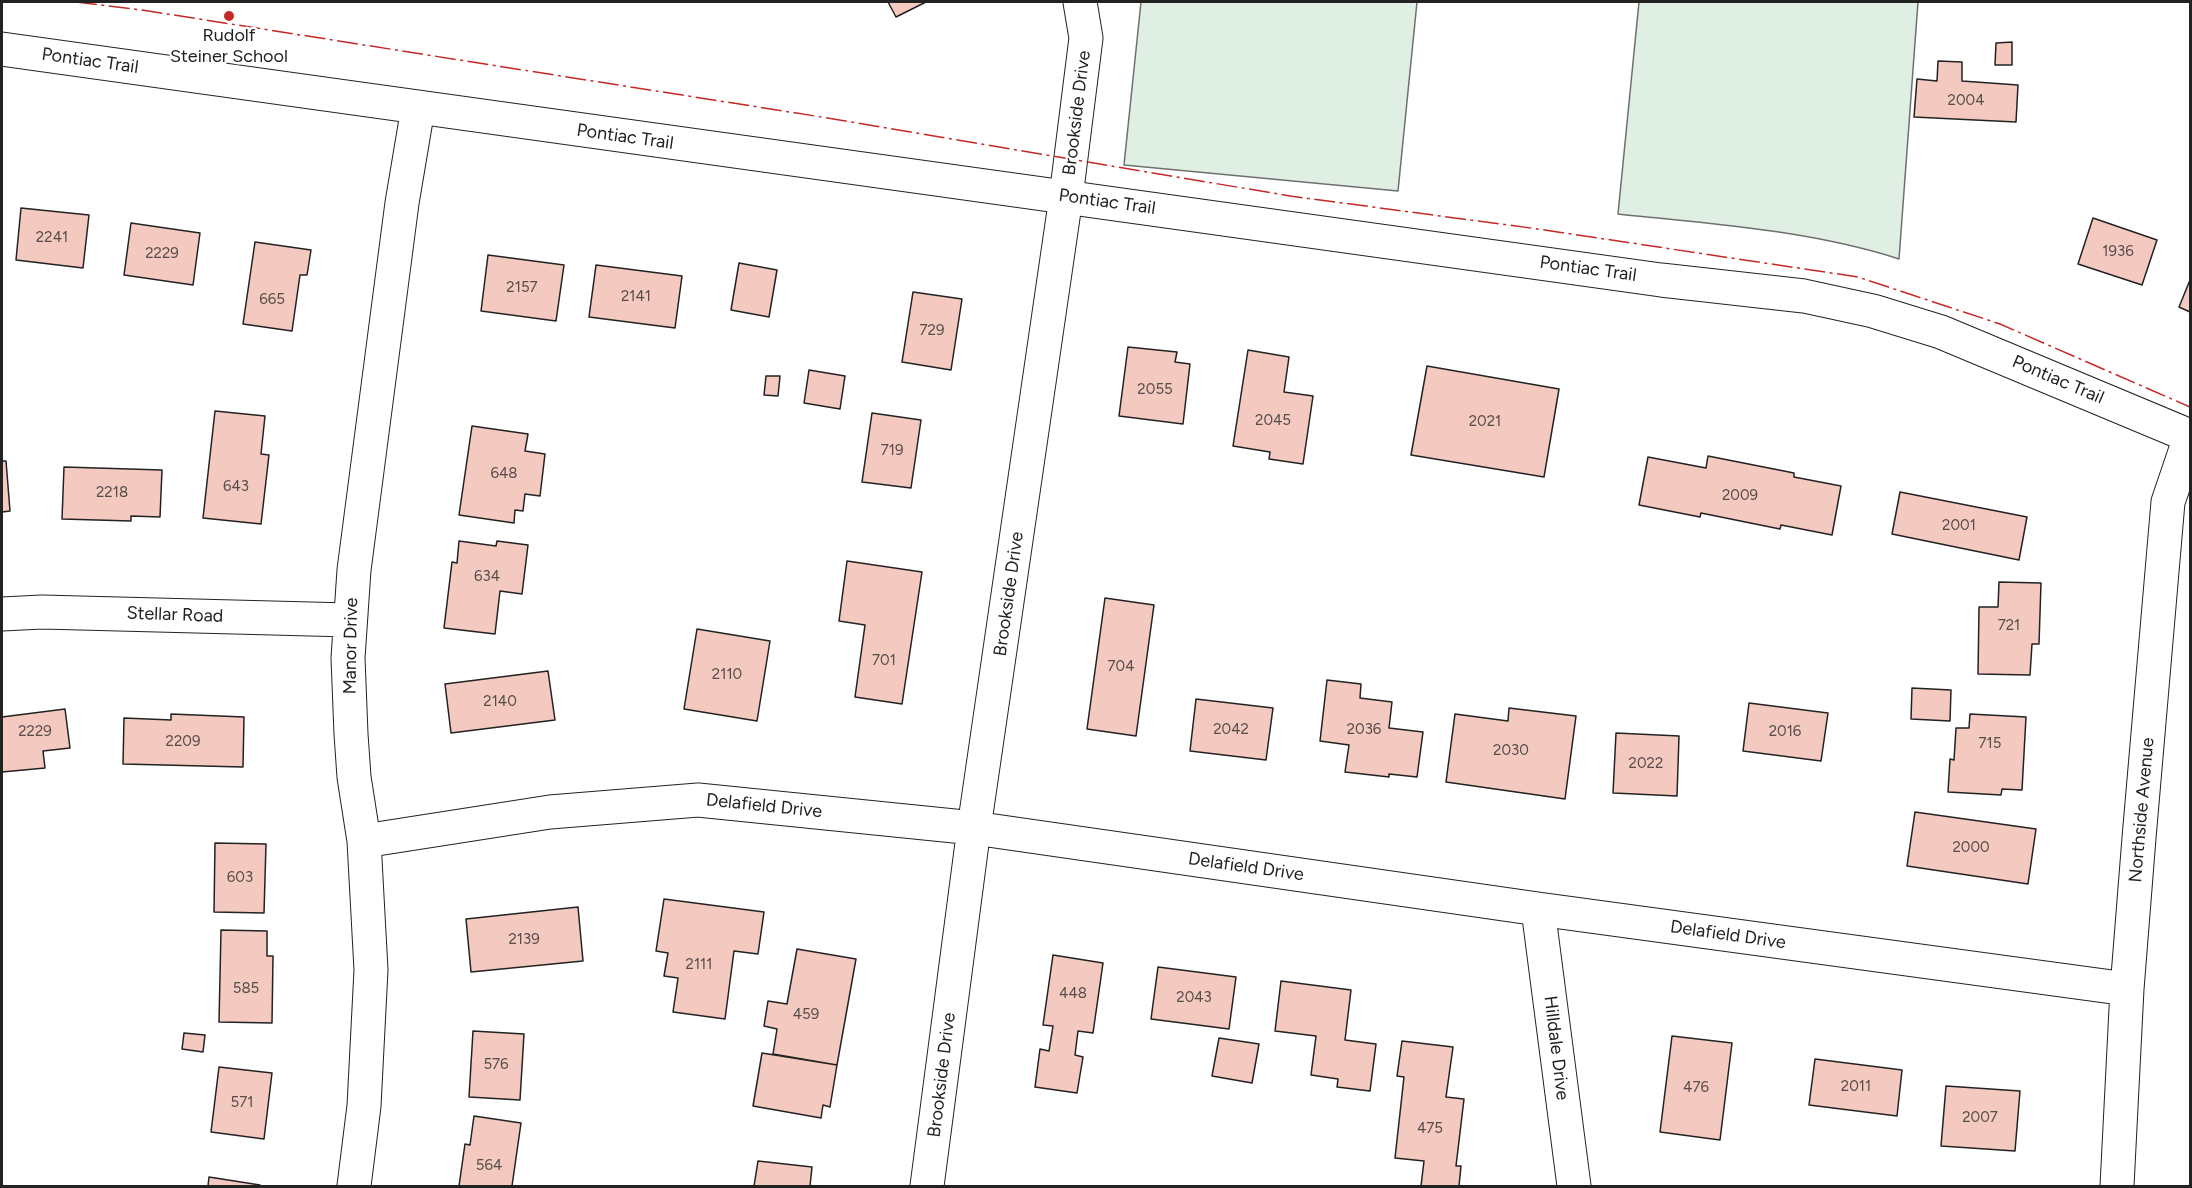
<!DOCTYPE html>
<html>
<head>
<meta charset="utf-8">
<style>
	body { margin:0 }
	#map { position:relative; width:2192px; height:1188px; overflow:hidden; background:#fff; font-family:Figtree,sans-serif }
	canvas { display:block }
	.frame { position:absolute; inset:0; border:3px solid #222; pointer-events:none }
</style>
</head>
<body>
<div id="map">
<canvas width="2192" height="1188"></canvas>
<div class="frame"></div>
</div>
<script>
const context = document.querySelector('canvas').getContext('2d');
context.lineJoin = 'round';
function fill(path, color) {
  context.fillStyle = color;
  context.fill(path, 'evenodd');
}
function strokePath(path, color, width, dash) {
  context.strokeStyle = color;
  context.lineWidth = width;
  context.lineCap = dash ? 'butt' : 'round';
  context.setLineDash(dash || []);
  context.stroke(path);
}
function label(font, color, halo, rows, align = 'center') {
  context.font = font + ' Figtree,sans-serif';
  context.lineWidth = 4.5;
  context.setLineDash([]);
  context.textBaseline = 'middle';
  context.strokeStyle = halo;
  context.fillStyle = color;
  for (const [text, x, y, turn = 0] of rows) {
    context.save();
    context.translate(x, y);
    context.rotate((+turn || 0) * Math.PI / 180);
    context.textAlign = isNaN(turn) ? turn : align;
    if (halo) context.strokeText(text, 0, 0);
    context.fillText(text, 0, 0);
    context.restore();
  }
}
const green = new Path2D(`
	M1141,2H1417L1398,191L1124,165Z
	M1639,2H1918L1899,259C1809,230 1711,224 1618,214Z`);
const building = new Path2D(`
	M888,2H926L896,17Z
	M2012,42V65H1995L1996,43Z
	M1938,61L1962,62V81L2018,85L2016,122L1914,117L1917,79L1937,81Z
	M21,208L89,215L83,268L16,260Z
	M2093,218L2157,240L2142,285L2078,264Z
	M131,223L200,233L193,285L124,275Z
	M255,242L311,250L307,275H300L292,331L243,324Z
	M488,255L564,265L556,321L481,311Z
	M739,263L777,270L769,317L731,310Z
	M596,265L682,276L675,328L589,317Z
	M2190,280V312L2179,307Z
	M913,292L962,299L951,370L902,362Z
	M1128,347L1177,352L1175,362L1190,364L1183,424L1119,416Z
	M1248,350L1289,357L1284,392L1313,396L1303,464L1269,459L1270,452L1233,446Z
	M1427,366L1559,389L1544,477L1411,455Z
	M809,370L845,376L840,409L804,403Z
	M766,376H780L778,396L764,395Z
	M215,411L265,416L261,454L269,455L261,524L203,518Z
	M872,413L921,420L911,488L862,482Z
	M472,426L528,434L525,451L545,454L540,496L525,494L523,511L515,510L514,523L459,515Z
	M1708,456L1794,473V477L1841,486L1832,535L1781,525L1780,529L1701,513L1700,517L1639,505L1648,457L1706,468Z
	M2,461H6L10,511L2,512Z
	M64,467L162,470L160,517L131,516V521L62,519Z
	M1900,492L2027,517L2019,560L1892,534Z
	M459,541L496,546L497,541L528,545L522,594L500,591L495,634L444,628L452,562L457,563Z
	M847,561L922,572L902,704L855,697L865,625L839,621Z
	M1999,582L2041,583L2039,644H2032L2030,675L1978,674L1979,607H1998Z
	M1105,598L1154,605L1136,736L1087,729Z
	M697,629L770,641L757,721L684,709Z
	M548,671L555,720L451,733L445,684Z
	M1327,680L1361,684L1360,698L1392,702L1389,728L1423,732L1417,777L1389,774V777L1345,772L1349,745L1320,741Z
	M1912,688L1951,690L1950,721L1911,719Z
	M1196,699L1273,708L1266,760L1190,751Z
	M1749,703L1828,713L1821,761L1743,751Z
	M1509,708L1576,716L1565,799L1446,782L1455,714L1508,721Z
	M65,709L70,748L43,751L45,768L2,772V717Z
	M171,714L244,717L243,767L123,764L124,718L171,720Z
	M1970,714L2026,717L2022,790L2002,789L2001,795L1948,792L1950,759L1954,760L1956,728H1969Z
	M1616,733L1679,736L1677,796L1613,793Z
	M1915,812L2036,829L2028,884L1907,866Z
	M215,843L266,844L264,913L214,912Z
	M664,899L764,912L758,954L734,951L725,1019L673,1012L678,978L664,976L668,953L656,951Z
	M578,907L583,961L471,972L466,919Z
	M221,930L267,931V956H273L272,1023L219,1022Z
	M797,949L856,959L837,1065L773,1054L777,1029L764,1026L768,1001L787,1004Z
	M1053,955L1103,963L1093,1033L1078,1031L1075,1055L1083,1057L1077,1093L1035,1087L1040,1049L1049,1051L1053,1026L1043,1025Z
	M1158,967L1236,977L1229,1029L1151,1019Z
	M1281,981L1351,990L1345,1040L1376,1044L1370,1091L1337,1087L1338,1079L1311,1075L1316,1036L1275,1031Z
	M473,1031L524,1034L520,1100L469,1097Z
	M184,1033L205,1035L203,1052L182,1049Z
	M1672,1036L1732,1043L1720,1140L1660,1132Z
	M1219,1038L1259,1044L1252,1083L1212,1076Z
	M1402,1041L1453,1047L1446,1097L1464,1099L1456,1166H1461L1459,1186H1421L1424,1161L1395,1158L1404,1077L1397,1076Z
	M762,1053L837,1065L830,1107L823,1105L821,1118L753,1106Z
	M1815,1059L1902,1070L1897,1116L1809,1105Z
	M219,1067L272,1073L264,1139L211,1132Z
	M1946,1086L2020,1091L2015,1151L1941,1146Z
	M474,1116L521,1123L512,1186H459L465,1144L470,1145Z
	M758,1161L812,1167L810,1186H754Z
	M209,1177L260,1185V1186H208Z`);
const minor = new Path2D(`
	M2,614L42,612L349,620
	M364,841L550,812L698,800L974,828L1538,909L2127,989
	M1538,909L1574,1186
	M354,1186L364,1106L371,970L364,841L354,777L351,734L348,658L354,570L402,203L418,108
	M927,1186L974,828L1066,197L1086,38L1080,2
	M2117,1186L2127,989L2139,838L2168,502L2190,437`);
const secondary = new Path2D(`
	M2,49L1661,280L1804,296L1873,311L1941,332L2190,436`);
const power = new Path2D(`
	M76,2L142,10L815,116L1290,196L1538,229L1858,277L2000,324L2190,407`);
const markers = [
	[229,16,6,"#c62828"]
];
const numberNames = [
	["2004",1966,101],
	["2241",52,238],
	["1936",2118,252],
	["2229",162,254],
	["2157",522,288],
	["2141",636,297],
	["665",272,300],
	["729",932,331],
	["2055",1155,390],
	["2045",1273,421],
	["2021",1485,422],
	["719",892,451],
	["648",504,474],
	["643",236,487],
	["2218",112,493],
	["2009",1740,496],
	["2001",1959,526],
	["634",487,577],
	["721",2009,626],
	["701",884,661],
	["704",1121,667],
	["2110",727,675],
	["2140",500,702],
	["2042",1231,730],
	["2036",1364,730],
	["2229",35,732],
	["2016",1785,732],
	["2209",183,742],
	["715",1990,744],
	["2030",1511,751],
	["2022",1646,764],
	["2000",1971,848],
	["603",240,878],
	["2139",524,940],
	["2111",699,965],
	["585",246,989],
	["448",1073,994],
	["2043",1194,998],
	["459",806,1015],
	["576",496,1065],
	["2011",1856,1087],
	["476",1696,1088],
	["571",242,1103],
	["2007",1980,1118],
	["475",1430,1129],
	["564",489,1166]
];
const poiNames = [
	["Rudolf",229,36],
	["Steiner School",229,57]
];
const streetNames = [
	["Pontiac Trail",90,61,8],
	["Brookside Drive",1077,113,-83],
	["Pontiac Trail",625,137,8],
	["Pontiac Trail",1107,202,8],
	["Pontiac Trail",1588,269,8],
	["Pontiac Trail",2058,380,23],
	["Brookside Drive",1009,594,-82],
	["Stellar Road",175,615,2],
	["Manor Drive",351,646,-89],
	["Delafield Drive",764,806,6],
	["Northside Avenue",2142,810,-85],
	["Delafield Drive",1246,867,8],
	["Delafield Drive",1728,935,8],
	["Hilldale Drive",1556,1048,83],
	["Brookside Drive",942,1075,-83]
];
fill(green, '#e0efe3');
strokePath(green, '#6f6f6f', 1.5);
fill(building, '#f3c9c0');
strokePath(building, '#222', 1.5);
strokePath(minor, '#222', 35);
strokePath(secondary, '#222', 35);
strokePath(minor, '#fff', 33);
strokePath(secondary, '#fff', 33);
strokePath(power, '#c62828', 1.5, [21, 4.5, 3, 4.5]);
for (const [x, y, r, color] of markers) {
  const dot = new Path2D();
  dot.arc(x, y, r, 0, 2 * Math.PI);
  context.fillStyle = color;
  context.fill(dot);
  strokePath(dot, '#fff', 2);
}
label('15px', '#564c4a', null, numberNames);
label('18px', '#222', '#fff', poiNames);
label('18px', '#222', '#fff', streetNames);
</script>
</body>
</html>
